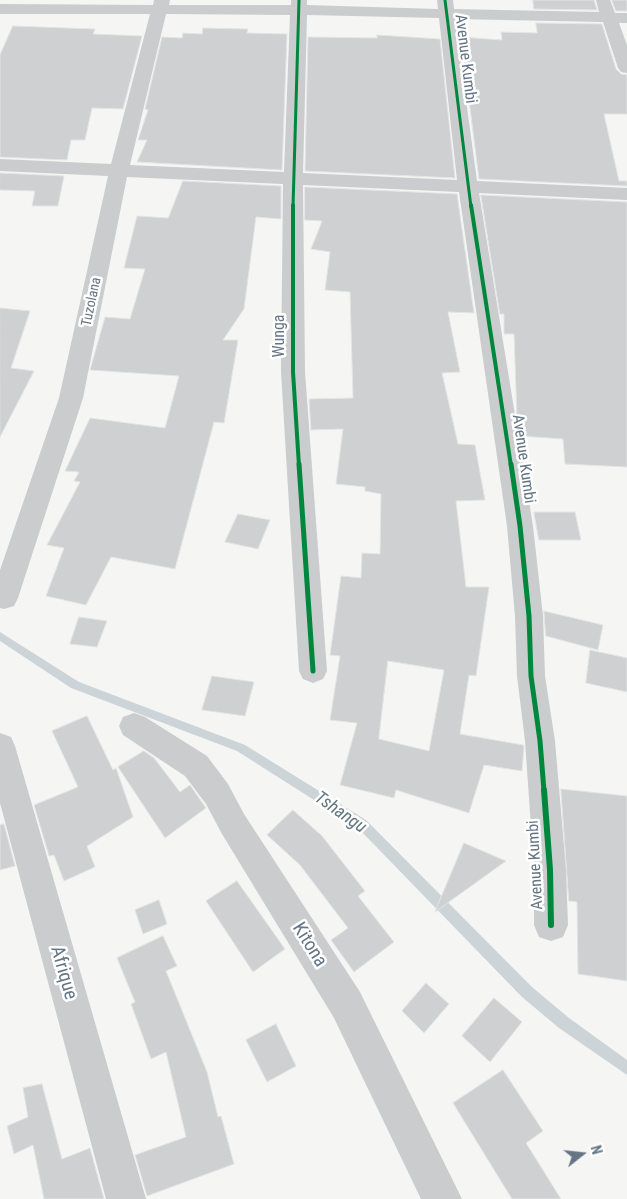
<!DOCTYPE html>
<html>
<head>
<meta charset="utf-8">
<style>
	body { margin:0 }
	#map { position:relative; width:627px; height:1199px; overflow:hidden; background:#f5f5f4; font-family:"Roboto Condensed",sans-serif }
	canvas { display:block }
	.north { position:absolute; left:557px; top:1129px; width:50px; height:50px; -webkit-text-stroke:4px #fff; paint-order:stroke; rotate:74deg; font-size:14px; font-weight:700; line-height:20px; text-align:center; color:#657584 }
	.north::after { content:''; display:block; margin:auto; width:18px; height:22px; background:#657584; clip-path:polygon(50% 0,100% 100%,50% 72%,0 100%) }
</style>
</head>
<body>
<div id="map">
<canvas width="627" height="1199"></canvas>
<div class="north">N</div>
</div>
<script>
const context = document.querySelector('canvas').getContext('2d');
context.lineJoin = 'round';
function fill(path, color) {
  context.fillStyle = color;
  context.fill(path, 'evenodd');
}
function strokePath(path, color, width, dash) {
  context.strokeStyle = color;
  context.lineWidth = width;
  context.lineCap = dash ? 'butt' : 'round';
  context.setLineDash(dash || []);
  context.stroke(path);
}
function label(font, color, halo, rows, align = 'center') {
  context.font = font + ' "Roboto Condensed",sans-serif';
  context.lineWidth = 5;
  context.setLineDash([]);
  context.textBaseline = 'middle';
  context.strokeStyle = halo;
  context.fillStyle = color;
  for (const [text, x, y, turn = 0] of rows) {
    context.save();
    context.translate(x, y);
    context.rotate((+turn || 0) * Math.PI / 180);
    context.textAlign = isNaN(turn) ? turn : align;
    if (halo) context.strokeText(text, 0, 0);
    context.fillText(text, 0, 0);
    context.restore();
  }
}
const stream = new Path2D(`
	M0,632L79,682L245,745L366,820L532,987L569,1018L627,1060V1075L559,1028L522,997L358,828L237,751L71,688L0,641Z`);
const building = new Path2D(`
	M533,0H594L597,10L534,9Z
	M612,0H627V11H616Z
	M536,23L602,24L616,69L621,74L627,75V114H604L619,181H627V186L479,179L461,37L502,40L501,32L537,33Z
	M13,26L95,29L93,34L142,36L123,109L92,108L85,140H71L67,160L0,157V55Z
	M203,28L248,29L247,33L287,34L282,170L137,162L147,140H138L148,110L145,109L162,37L182,38L183,33L202,34Z
	M377,35L440,39L455,178L305,171L308,37L377,38Z
	M0,173L64,176L58,206H32L35,191L0,190Z
	M183,181L281,186V219L256,217L244,309L223,340H238L224,423L214,422L175,569L111,557L86,605L46,596L64,548L47,545L80,482L74,481L79,472L65,471L90,418L165,428L179,376L90,370L105,317L130,319L145,269L124,268L137,216L168,218Z
	M305,187L457,194L474,313L448,312L460,372L442,373L458,444L475,445L485,500L456,501L466,587H489L476,676L469,675L460,734L523,745L524,747L522,771L484,765L469,813L396,790L394,798L340,785L357,723L330,720L340,656L330,655L341,576L361,578L362,553L380,554L381,494L365,491V487L336,484L343,429L311,430L309,399L353,398L350,292L325,290L330,252L311,249L322,221L305,220ZM388,661L444,670L429,751L379,739Z
	M481,195L627,202V467L565,464L563,439L520,436L517,418L514,334H504V314H500Z
	M0,308L30,311L11,368L34,371L0,437Z
	M534,512H575L581,540H539Z
	M238,514L270,520L258,549L225,542Z
	M544,611L603,625L598,650L546,636Z
	M79,617L107,621L97,647L70,644Z
	M590,650L627,658V692L586,683Z
	M212,676L254,682L245,716L202,710Z
	M87,716L113,770L116,768L133,817L87,846L95,867L64,881L54,855L49,856L34,805L78,787L52,731Z
	M144,751L154,758L180,792L190,785L206,808L165,838L118,767Z
	M561,789L627,796V981L578,974L577,902L569,901Z
	M293,810L322,836L365,891L358,896L394,942L354,972L331,940L348,928L300,865L267,835Z
	M4,824L15,866L0,870V825Z
	M464,843L506,861L435,912Z
	M237,881L285,949L253,972L206,901Z
	M159,900L167,924L143,934L135,910Z
	M163,936L177,966L166,971L207,1072L218,1117L221,1116L234,1164L147,1196L135,1155L186,1137L166,1052L151,1059L131,1004L135,1002L117,958Z
	M426,983L449,1004L424,1033L402,1011Z
	M494,998L522,1022L490,1062L462,1036Z
	M276,1024L296,1066L267,1082L246,1040Z
	M503,1070L543,1131L526,1143L561,1199H512L453,1103Z
	M42,1084L62,1159L90,1148L104,1199H44L33,1145L14,1154L7,1126L28,1117L23,1088Z`);
const street = new Path2D(`
	M154,0H170L169,5H291V0H307V5L438,9L437,0H453L454,9L599,12L596,0H610L615,13H627V23H619L627,45V73L621,72L618,68L603,22L455,19L477,181L627,188V200L479,193L533,526L543,616L545,676L555,741L566,870L568,925L563,937L551,941L539,937L534,925V870L525,741L517,676L515,616L507,526L459,192L303,185L305,372L327,671L323,679L313,683L303,679L299,671L281,372L283,184L127,177L83,398L18,598L14,606L4,609L0,608V570L59,398L108,176L0,171V159L111,164L150,14H0V4L153,5ZM166,14L290,15L284,172L130,165ZM307,15L439,18L457,180L303,173Z
	M134,713L145,717L207,756L228,784L244,814L360,992L462,1199H421L334,1018L222,834L206,804L185,776L123,735L119,726L123,717Z
	M0,733L11,737L15,746L146,1199H106L0,803Z`);
const cyclewayFar3 = new Path2D(`
	M445,0L471,207
	M293,207L299,0`);
const cyclewayFar2 = new Path2D(`
	M293,205V372L299,466
	M471,205L511,466`);
const cyclewayFar1 = new Path2D(`
	M299,464L313,671
	M511,464L520,526L529,616L531,676L540,741L544,791`);
const cycleway = new Path2D(`
	M544,790L550,870L551,925`);
const farStreetnames = [
	["Tuzolana",92,302,-78]
];
const streetNames = [
	["Avenue Kumbi",465,59,83],
	["Wunga",280,336,-90],
	["Avenue Kumbi",523,459,82],
	["Avenue Kumbi",536,865,-93]
];
const waterNames = [
	["Tshangu",340,813,35]
];
const nearStreetnames = [
	["Kitona",309,945,58],
	["Afrique",63,973,74]
];
fill(stream, '#cdd4d7');
fill(building, '#ced0d1');
strokePath(building, '#e4e4e4', 1);
fill(street, '#cacccd');
strokePath(cyclewayFar3, '#00873e', 3);
strokePath(cyclewayFar2, '#00873e', 4);
strokePath(cyclewayFar1, '#00873e', 5);
strokePath(cycleway, '#00873e', 6);
label('14px', '#657584', '#fff', farStreetnames);
label('16px', '#657584', '#fff', streetNames);
label('italic 18px', '#617780', '#fff', waterNames);
label('19px', '#657584', '#fff', nearStreetnames);
</script>
</body>
</html>
